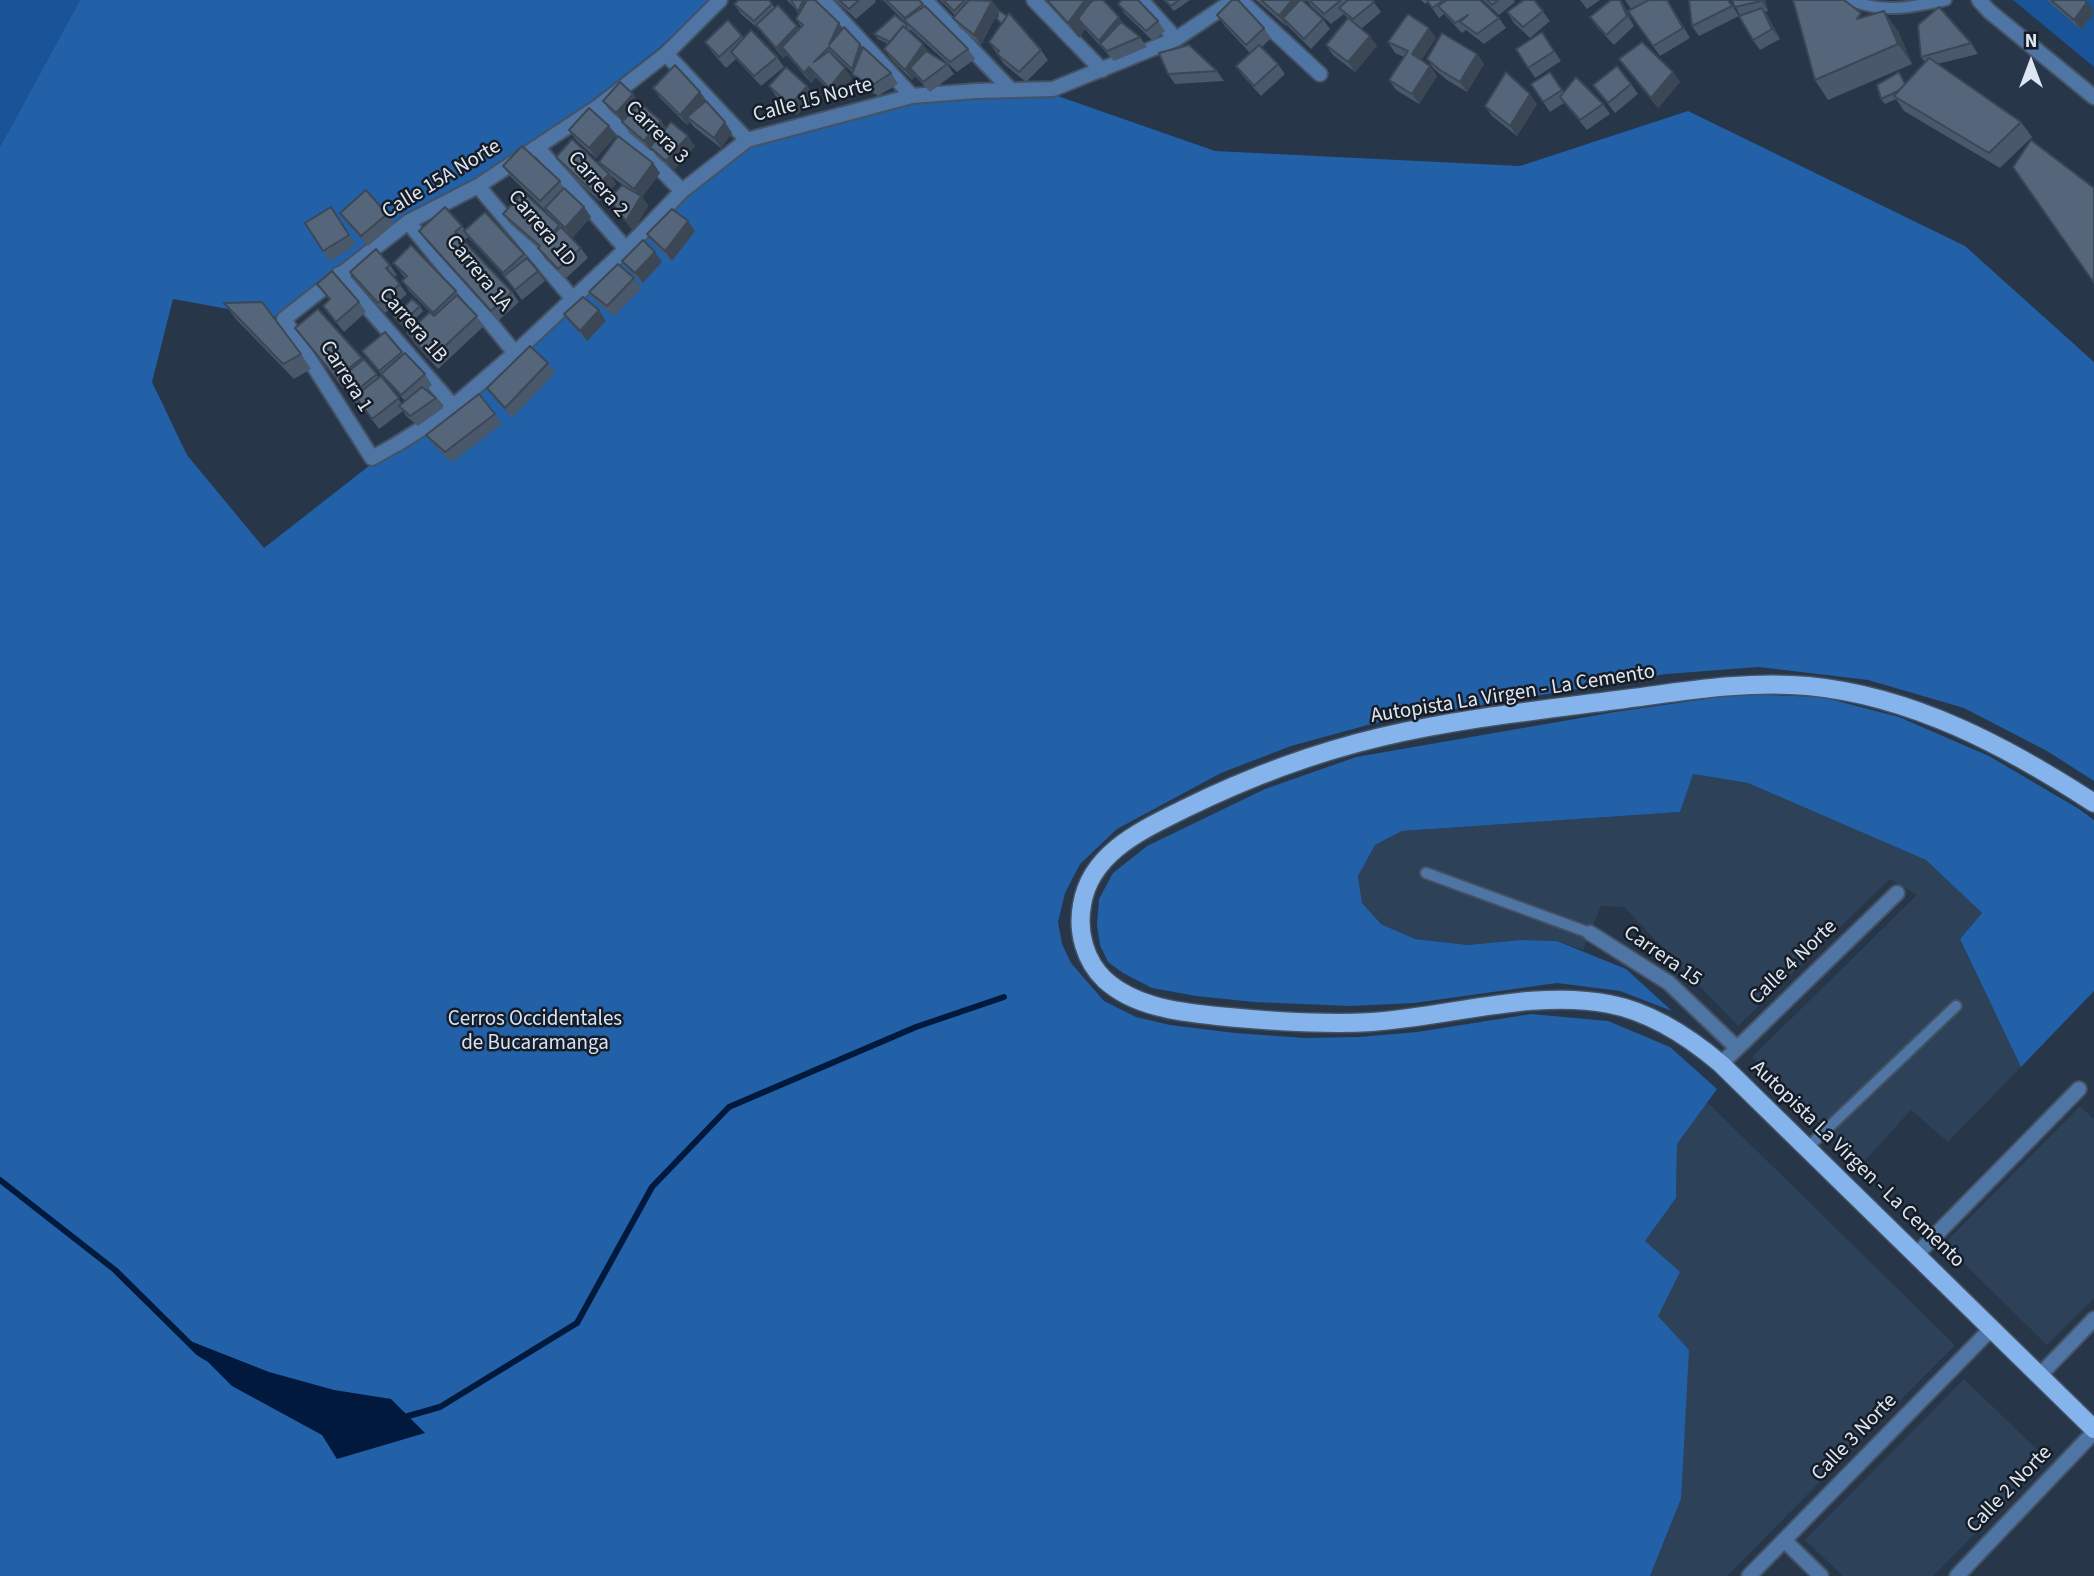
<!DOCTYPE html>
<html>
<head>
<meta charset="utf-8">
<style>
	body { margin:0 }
	#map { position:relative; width:2094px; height:1576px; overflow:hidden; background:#273649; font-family:"Source Sans 3",sans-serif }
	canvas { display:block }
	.north { position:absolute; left:1996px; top:28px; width:70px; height:70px; -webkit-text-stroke:5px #171d26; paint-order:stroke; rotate:0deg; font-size:19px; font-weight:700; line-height:28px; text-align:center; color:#dde7f3 }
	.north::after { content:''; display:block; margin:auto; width:24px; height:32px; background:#dde7f3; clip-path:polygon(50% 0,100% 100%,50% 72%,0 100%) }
</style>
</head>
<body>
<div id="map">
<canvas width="2094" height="1576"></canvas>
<div class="north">N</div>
</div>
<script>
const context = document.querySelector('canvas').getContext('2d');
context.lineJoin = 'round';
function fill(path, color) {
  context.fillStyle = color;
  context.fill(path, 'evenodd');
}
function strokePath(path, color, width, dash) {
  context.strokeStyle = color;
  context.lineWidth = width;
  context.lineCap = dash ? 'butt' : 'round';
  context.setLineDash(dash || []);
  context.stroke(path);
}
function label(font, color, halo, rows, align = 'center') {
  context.font = font + ' "Source Sans 3",sans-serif';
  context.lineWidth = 5;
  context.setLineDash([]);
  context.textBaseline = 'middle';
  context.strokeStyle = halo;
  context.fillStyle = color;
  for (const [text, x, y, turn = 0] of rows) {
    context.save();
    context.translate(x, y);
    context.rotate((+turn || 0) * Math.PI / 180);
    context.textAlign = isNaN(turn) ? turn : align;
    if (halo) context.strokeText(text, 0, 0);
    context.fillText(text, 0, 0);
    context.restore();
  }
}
const built = new Path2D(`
	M1692,774L1748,783L1926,860L1982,913L1960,939L2021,1067L1948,1142L1911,1110L1862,1164L1752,1057L1917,895L1890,879L1738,1026L1624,907L1601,906L1583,950L1557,941L1520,940L1468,945L1415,939L1381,924L1362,903L1358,876L1375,845L1402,831L1680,812Z
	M1707,1102L1955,1345L1727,1576H1650L1681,1499L1658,1316L1645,1241L1676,1198L1677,1144Z
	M2080,1106L2094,1119V1298L2047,1345L1944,1244Z
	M1964,1379L2048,1460L1933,1576H1843L1805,1540Z`);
const green = new Path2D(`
	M0,0H80L0,147Z
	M2013,0H2094V67Z`);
const forest = new Path2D(`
	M80,0H710L659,48L591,101L532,144L282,316L272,317L173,299L152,382L187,455L264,548L374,462L400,447L684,195L742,147L912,102L1009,94H1052L1215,151L1520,166L1688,111L1965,246L2094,362V781L2047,751L1964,708L1868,680L1759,667L1666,674L1375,723L1291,746L1221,773L1117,829L1080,864L1065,893L1058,922L1062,944L1071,963L1104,1001L1136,1017L1170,1025L1235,1033L1305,1038L1359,1037L1417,1032L1531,1014L1608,1021L1670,1047L1717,1089L1677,1144L1676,1198L1645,1241L1680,1272L1658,1316L1689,1350L1681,1499L1650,1576H0V147Z
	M1740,694L1822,697L1899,717L1989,756L2079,809L2094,820V991L2021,1067L1960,939L1982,913L1926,860L1748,783L1693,774L1680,812L1402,831L1375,845L1358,876L1362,903L1381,924L1415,939L1468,945L1520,940L1557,941L1626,969L1672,1011L1620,991L1557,983L1414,1003L1350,1006L1254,1002L1196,996L1152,988L1123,973L1108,962L1100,945L1097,925L1099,899L1113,873L1147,846L1265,789L1356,757L1615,712Z`);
const water = new Path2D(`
	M185,1339L269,1372L334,1390L391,1399L425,1433L337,1459L322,1435L232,1386Z`);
const stream = new Path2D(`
	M0,1180L115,1270L199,1353L207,1358
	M401,1418L440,1407L577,1323L652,1187L729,1107L916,1027L1004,997`);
const service = new Path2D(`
	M1850,0C1885,14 1911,7 1946,0
	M1426,873L1590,933
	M1807,1148L1956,1006`);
const minor = new Path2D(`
	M720,0L666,54L599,106L478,186L408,222L284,319L372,458L397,444L442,416L515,353L626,249L682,191L747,140L912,96L976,91L1053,89L1176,39L1234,0
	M823,0L912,96
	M925,0L1010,89
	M1034,0L1102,70
	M1141,0L1176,39
	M1240,0L1320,74
	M1979,0L1989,11L2094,97
	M666,54L747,140
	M599,106L682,191
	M537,147L626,249
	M478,186L572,298
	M408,222L515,353
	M339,274L453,406
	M1590,933L1669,983L1737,1048
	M1721,1064L1897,893
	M1916,1255L2079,1089
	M2039,1376L2094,1319
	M1784,1540L1821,1576
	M1749,1576L1991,1329
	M1957,1576L2094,1432`);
const primary = new Path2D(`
	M2094,803C2008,747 1913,696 1808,686C1745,680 1680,692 1617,700C1540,710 1457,719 1381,737C1313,753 1247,778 1184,809C1142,830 1090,853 1082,905C1077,932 1085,961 1105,980C1135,1007 1179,1012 1217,1016C1268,1021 1321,1025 1372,1022C1448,1017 1534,989 1609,1004C1651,1012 1688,1036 1721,1064L2094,1429`);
const wall = new Path2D(`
	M769,0L775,8L797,26L799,29L801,27L796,19L799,13L787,0H815L843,29L891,73L898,84L878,96L859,84L853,73L836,57L835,58L852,78L836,98L816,77L811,83L787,55L783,58L761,31L741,14L734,4Z
	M835,0H875L876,2L856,19Z
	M881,0H919L968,49L975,59L957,72L911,30L904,21L883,0L882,1Z
	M940,0H991L999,10L1041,50L1048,60L1026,82L1004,64L989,42L1001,25L996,18L998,16V12L981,45L960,28L953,18L955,15Z
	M1044,0H1103L1124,24L1140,37L1147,47L1114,61L1085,29L1079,38Z
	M1164,0H1190L1174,11Z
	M1256,0H1307L1305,2L1323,19L1330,29L1311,49L1287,25L1286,26Z
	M1307,0H1372L1381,12L1361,29L1377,46L1355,72L1333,55L1326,45L1348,19L1344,14L1331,24L1311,6Z
	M1421,0H1480L1499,18L1506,28L1484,44L1466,30L1462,33L1444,14L1439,18L1428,2L1425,4Z
	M1483,0H1514L1515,2L1499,15Z
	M1534,0L1550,21L1530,38L1514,23L1507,12Z
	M1580,0H1600L1587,9Z
	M1611,0H1621L1634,26L1614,45L1597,27L1590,17Z
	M1625,0H1668L1690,38L1660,56L1628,11L1631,9Z
	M1729,0L1739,16L1699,36L1692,26Z
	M1732,0H1765L1768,11L1765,12L1769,18L1780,39L1760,50L1753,40Z
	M2047,0H2084L2094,12L2081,30Z
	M1118,4L1158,21L1165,31L1153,41L1125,14Z
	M1217,15L1264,28L1271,38L1262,47L1278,64L1285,74L1261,96L1243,76L1236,66L1250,53L1224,25Z
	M1863,17L1898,31L1912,64L1828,100L1815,80Z
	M907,25L911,30L909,32L930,53L947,64L954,74L930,92L915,76L912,80L891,59L884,49L888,44L878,39L874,34Z
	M1542,32L1561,61L1535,78L1516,49Z
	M742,36L744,38L777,57L784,67L761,86L736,59L726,68L712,52L705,42Z
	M1436,38L1421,60L1430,66L1437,76L1419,104L1396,90L1389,80L1404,57L1395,53L1388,42Z
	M1971,43L1978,54L1937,64L2021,122L2032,137L2000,168L1904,111L1896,99L1885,104L1881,99L1899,72L1905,83L1925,62L1921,57Z
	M1477,54L1484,64L1467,92L1447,80L1434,69L1427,59Z
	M1619,59L1673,72L1680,82L1658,108Z
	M1217,71L1224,81L1175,84L1168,74Z
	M1550,72L1564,92L1603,104L1610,114L1587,130L1564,103L1550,112L1531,84Z
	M1631,84L1638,94L1615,113L1593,85Z
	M769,86H807L814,96L797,115L776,96Z
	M653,88L700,92L732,133L721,148L694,127L690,122L687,125L660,98Z
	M603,101L640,103L661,121L666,128L695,146L673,171L657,157L652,150L651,151L629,133L623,122L610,111Z
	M1537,104L1517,136L1492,116L1485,106Z
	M569,130L616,136L596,158L576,140Z
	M556,157L603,169L599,162L653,163L660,173L642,197L648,206L633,231L609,199L623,185L610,175L616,184L599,201L563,167Z
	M503,166L560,181L565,190L584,207L591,217L572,238L564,230L581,248L588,258L565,279L545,259L538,248L510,224L503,214L550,217L546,211L510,176Z
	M331,207L356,245L330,261L323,251Z
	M340,213L387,214L394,224L368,246L347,223Z
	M462,226L465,230L524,254L545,281L522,300L504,276L468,237L463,241L512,292L519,302L498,321L426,241L419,231Z
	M695,231L672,261L654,244L647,234Z
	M622,261L662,262L643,283L629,271Z
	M393,263L456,291L484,326L438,369L414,343L407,333L430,312L409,291L402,281L405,278Z
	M390,265L397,275L394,277L407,294L385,313L357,282L350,272Z
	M634,278L642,288L614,316L596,302L589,292Z
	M317,284L359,302L366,312L344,332L323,306L329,300Z
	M224,303L301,354L311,369L294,379L235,318Z
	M420,306L423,311L405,329L394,317Z
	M318,309L364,359L379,378L381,376L402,404L405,401L369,361L362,351L385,332L403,354L425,374L432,385L426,390L436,398L443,408L418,426L406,416L403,411L379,429L360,404L358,405L345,388H343L295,328Z
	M599,310L606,321L587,341L571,324L564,314Z
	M548,363L555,373L512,418L494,398L487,388Z
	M495,414L502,424L452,462L433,445L426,435Z`);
const shadedWall = new Path2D(`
	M803,0H812L805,22L798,12Z
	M1085,0H1102L1078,19L1085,29L1079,38L1068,23Z
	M1292,0H1307L1289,24L1283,18L1287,25L1286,26L1279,16Z
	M1620,0L1624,5L1634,26L1627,16Z
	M1761,0H1765L1768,11Z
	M992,1L999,11L981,45L974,35Z
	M2087,2L2094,12L2081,30L2074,20Z
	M1762,8L1769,18L1780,39L1772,29Z
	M1884,11L1898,31L1912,64L1898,44Z
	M1119,17L1126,27L1102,47L1099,41Z
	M839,23L846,33L829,45Z
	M797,26L804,36L782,47L787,55L783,58L776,48Z
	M1429,28L1436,38L1419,64L1412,54Z
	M1370,36L1377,46L1355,72L1348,62Z
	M860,44L867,54L858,77L852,69Z
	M923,44L930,54L910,68L915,76L912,80L905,70Z
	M1477,54L1484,64L1467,92L1460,82Z
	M1430,66L1437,76L1419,104L1412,94Z
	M809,67L816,77L811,83L804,73Z
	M845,68L852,78L836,98L829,88Z
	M1673,72L1680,82L1658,108L1651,98Z
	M807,86L814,96L797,115L790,105Z
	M700,92L707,102L687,117L690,122L687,125L680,115Z
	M633,94L640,104L623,123L616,113Z
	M1530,94L1537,104L1517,136L1510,126Z
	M661,121L668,131L650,147L652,150L651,151L644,141Z
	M725,122L732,133L721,148L714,138Z
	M609,126L616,136L596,158L589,148Z
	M688,136L695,146L673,171L666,161Z
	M653,163L660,173L642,197L648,206L633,231L626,221L640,198L634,189Z
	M609,174L616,184L599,201L592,191Z
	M584,207L591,217L572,238L565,228Z
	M688,221L695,231L672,261L665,251Z
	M655,252L662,262L643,283L635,273Z
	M599,310L606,321L587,341L580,331Z`);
const building = new Path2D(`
	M739,0H769L772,4L754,21L734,4Z
	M791,0H803L798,12Z
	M807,0H815L839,23L829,45L844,27L860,44L852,69L829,47L814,62L829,51L845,68L829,88L809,67L804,73L782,47L803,25L796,19Z
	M839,0H859L849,9Z
	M886,0H919L923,4L905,18Z
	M943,0H965L954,11Z
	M969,0L992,1L974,35L953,18Z
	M1047,0H1085L1068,23Z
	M1094,0H1103L1119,17L1099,41L1078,19L1090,3Z
	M1122,0H1138L1158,21L1146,31L1118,4Z
	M1164,0H1179L1171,6Z
	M1232,0H1238L1264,28L1246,45L1217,15Z
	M1261,0H1292L1279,16Z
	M1300,0H1302L1323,19L1304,39L1283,18Z
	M1309,0H1341L1324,14Z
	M1348,0H1372L1374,2L1353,19L1339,8Z
	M1427,0H1444L1432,8Z
	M1447,0H1480L1499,18L1477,34L1460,22L1468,15L1455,23L1438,6Z
	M1487,0H1498L1492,5Z
	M1524,0H1534L1543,11L1523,27L1507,12Z
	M1611,0H1620L1627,16L1606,35L1590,17Z
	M1649,0H1667L1683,28L1653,46L1628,11Z
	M1689,0H1728L1732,6L1692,26Z
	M1732,0H1761V1L1735,7Z
	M1793,0H1844L1861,13L1857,19L1884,11L1898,44L1815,80Z
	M2051,0H2084L2087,2L2074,20Z
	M778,5L797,26L776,48L756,25Z
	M925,6L968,49L950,62L904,20Z
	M1939,7L1971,43L1921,57L1918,25Z
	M1762,8L1772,29L1753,40L1739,16Z
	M998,10L1007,16L1002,24L996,18L998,16Z
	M1009,13L1041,50L1019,72L997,54L999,51L989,42Z
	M1408,14L1429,28L1412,54L1430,66L1412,94L1389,80L1408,51L1388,42Z
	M895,15L907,25L905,28L903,26L890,42L874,34Z
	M1348,18L1370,36L1348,62L1326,45Z
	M728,20L742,36L719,57L705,42Z
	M1121,22L1140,37L1107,51L1100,44Z
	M903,26L923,44L905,70L884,49Z
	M751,30L777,57L754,76L731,52Z
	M1542,32L1554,51L1528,68L1516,49Z
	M1442,33L1477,54L1460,82L1440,70L1427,59Z
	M1642,42L1673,72L1651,98L1619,59Z
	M1189,45L1217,71L1168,74L1159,53Z
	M1259,45L1278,64L1254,86L1236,66Z
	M863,47L891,73L871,86L852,74Z
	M926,51L947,64L923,82L910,68Z
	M1929,58L2021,122L1989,153L1894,96Z
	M675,65L700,92L680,115L653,88Z
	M1617,66L1631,84L1608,103L1593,85Z
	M786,67L807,86L790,105L769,86Z
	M1506,72L1530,94L1510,126L1485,106Z
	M1550,72L1562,90L1543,102L1531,84Z
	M1899,72L1905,84L1898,91L1881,99L1877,85Z
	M1576,77L1603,104L1580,120L1560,97Z
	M620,82L633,94L616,113L603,101Z
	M706,101L725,122L714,138L687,117Z
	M640,103L661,121L644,141L622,122Z
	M589,108L609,126L589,148L569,130Z
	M671,122L688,136L666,161L650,147Z
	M618,136L653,163L634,189L599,162Z
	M572,139L609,174L592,191L556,157Z
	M2031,140L2094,188V283L2013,167Z
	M522,146L560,181L540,201L503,166Z
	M622,185L641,196L626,221L609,199Z
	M564,188L584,207L565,228L545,208Z
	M366,190L387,214L361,236L340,213Z
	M523,192L559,225L547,240L561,227L581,248L558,269L538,248L540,246L503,214Z
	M331,207L349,235L323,251L305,223Z
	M445,207L462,226L455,232L512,292L491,311L419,231Z
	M672,209L688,221L665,251L647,234Z
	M485,212L524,254L503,273L464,231Z
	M643,240L655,252L635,273L622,261Z
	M411,245L456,291L433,313L402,281L407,276L393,263Z
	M376,249L390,265L386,268L400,284L378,303L350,272Z
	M527,258L538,271L515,290L504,276Z
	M618,264L634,278L607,306L589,292Z
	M332,271L359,302L336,322L323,306L330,299L317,284Z
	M457,295L477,316L431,359L407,333L430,312L434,316Z
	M583,297L599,310L580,331L564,314Z
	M412,299L420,306L401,324L394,317Z
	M262,302L301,354L283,364L224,303Z
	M318,309L362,358L336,378L295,328Z
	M385,332L402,352L379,371L362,351Z
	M530,346L548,363L505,408L487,388Z
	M405,353L425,374L401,395L381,374Z
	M364,359L377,374L351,395L339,379Z
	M381,376L399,398L372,419L355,396Z
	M422,387L436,398L410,416L399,406Z
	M479,394L495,414L445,452L426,435Z`);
const streetNames = [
	["Calle 15 Norte",813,101,-15],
	["Carrera 3",656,133,45],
	["Calle 15A Norte",442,180,-31],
	["Carrera 2",597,185,49],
	["Carrera 1D",541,229,50],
	["Carrera 1A",478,274,51],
	["Carrera 1B",412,326,49],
	["Carrera 1",345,377,58],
	["Autopista La Virgen - La Cemento",1513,695,-9],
	["Carrera 15",1662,957,35],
	["Calle 4 Norte",1794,963,-44],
	["Autopista La Virgen - La Cemento",1857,1165,44],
	["Calle 3 Norte",1855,1438,-46],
	["Calle 2 Norte",2010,1490,-46]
];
const parkNames = [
	["Cerros Occidentales",535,1020],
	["de Bucaramanga",535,1044]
];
fill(built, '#2d4159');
fill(green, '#185497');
fill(forest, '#2260a7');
fill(water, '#00193c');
strokePath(stream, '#00193c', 6);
strokePath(service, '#445264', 14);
strokePath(minor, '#445264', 18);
strokePath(primary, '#445264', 21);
strokePath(service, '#4f75a4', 10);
strokePath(minor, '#4f75a4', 14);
strokePath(primary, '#85b3ec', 18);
fill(wall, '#49586a');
fill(shadedWall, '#3c4756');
fill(building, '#55667b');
strokePath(building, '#3c4756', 2);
label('21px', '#dde7f3', '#171d26', streetNames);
label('21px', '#d4e4f8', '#171d26', parkNames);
</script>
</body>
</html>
